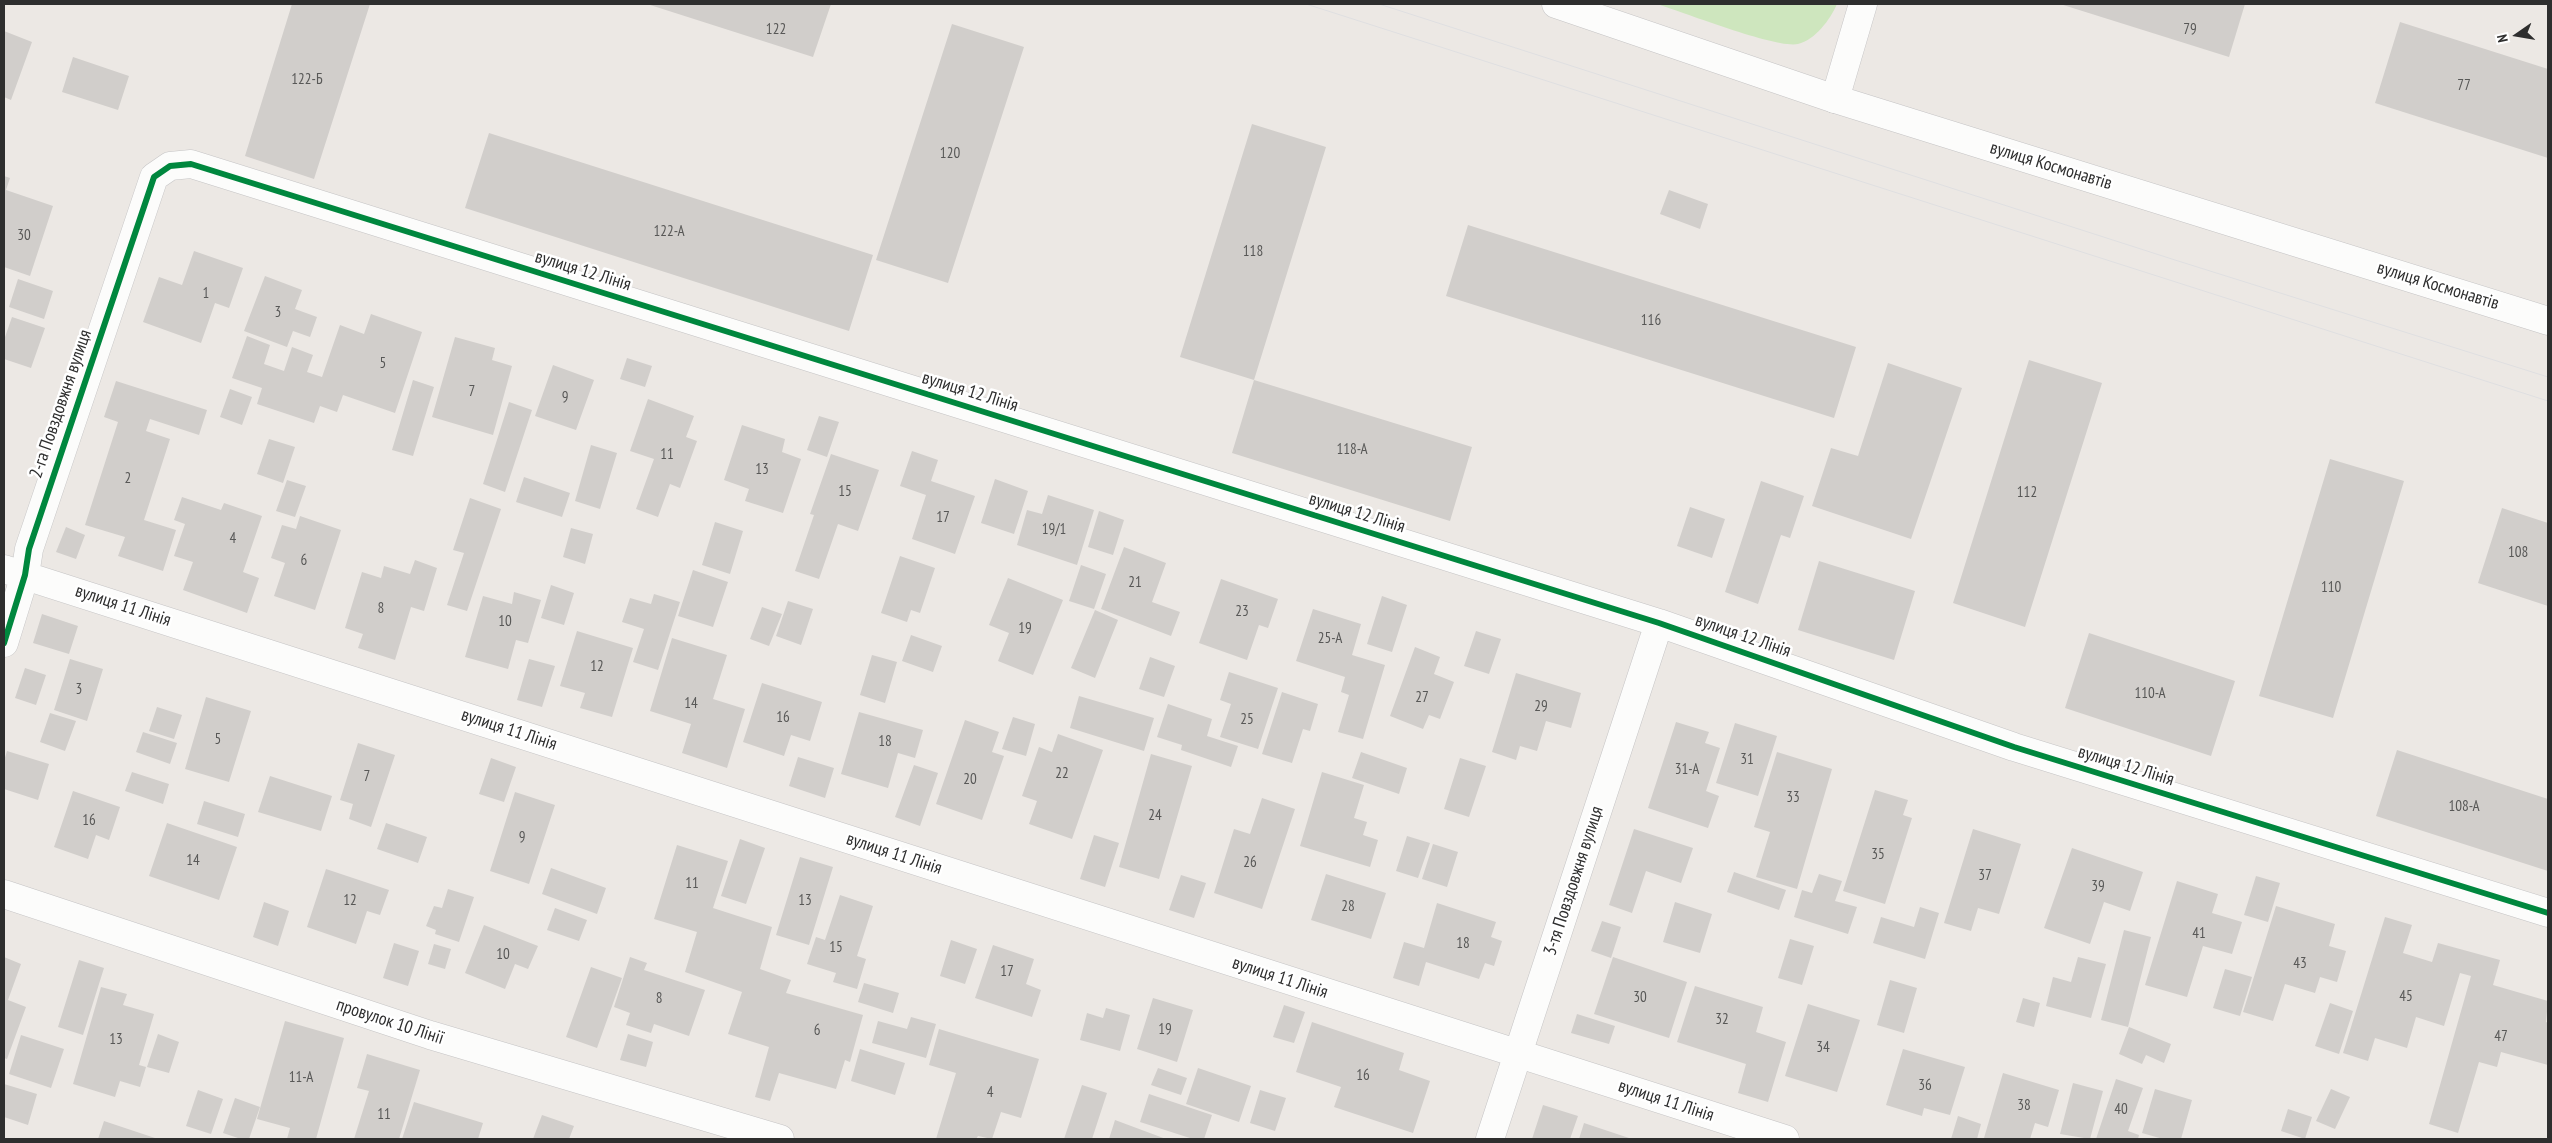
<!DOCTYPE html>
<html>
<head>
<meta charset="utf-8">
<style>
	body { margin:0 }
	#map { position:relative; width:2552px; height:1143px; overflow:hidden; background:#ece8e4; font-family:"PT Sans Narrow",sans-serif }
	canvas { display:block }
	.frame { position:absolute; inset:0; border:5px solid #2e2e2e; pointer-events:none }
	.north { position:absolute; left:2492px; top:10px; width:50px; height:50px; -webkit-text-stroke:4px #fff; paint-order:stroke; rotate:257deg; font-size:14px; font-weight:700; line-height:20px; text-align:center; color:#2e2e2e }
	.north::after { content:''; display:block; margin:auto; width:18px; height:22px; background:#2e2e2e; clip-path:polygon(50% 0,100% 100%,50% 72%,0 100%) }
</style>
</head>
<body>
<div id="map">
<canvas width="2552" height="1143"></canvas>
<div class="frame"></div>
<div class="north">N</div>
</div>
<script>
const context = document.querySelector('canvas').getContext('2d');
context.lineJoin = 'round';
function fill(path, color) {
  context.fillStyle = color;
  context.fill(path, 'evenodd');
}
function strokePath(path, color, width, dash) {
  context.strokeStyle = color;
  context.lineWidth = width;
  context.lineCap = dash ? 'butt' : 'round';
  context.setLineDash(dash || []);
  context.stroke(path);
}
function label(font, color, halo, rows, align = 'center') {
  context.font = font + ' "PT Sans Narrow",sans-serif';
  context.lineWidth = 5;
  context.setLineDash([]);
  context.textBaseline = 'middle';
  context.strokeStyle = halo;
  context.fillStyle = color;
  for (const [text, x, y, turn = 0] of rows) {
    context.save();
    context.translate(x, y);
    context.rotate((+turn || 0) * Math.PI / 180);
    context.textAlign = isNaN(turn) ? turn : align;
    if (halo) context.strokeText(text, 0, 0);
    context.fillText(text, 0, 0);
    context.restore();
  }
}
const green = new Path2D(`
	M1657,4H1837C1830,20 1815,40 1798,44C1777,49 1683,12 1657,4Z`);
const building = new Path2D(`
	M292,4H370L314,179L245,156Z
	M647,4H831L813,57Z
	M2060,4H2245L2229,57Z
	M2400,22L2548,69V158L2375,103Z
	M952,24L1024,47L948,283L876,260Z
	M4,31L32,42L11,100L4,97Z
	M73,57L129,76L118,110L62,92Z
	M1252,124L1326,147L1254,380L1180,357Z
	M489,133L873,255L849,331L465,208Z
	M4,176L10,178L6,190L53,206L30,276L4,267Z
	M1669,190L1708,204L1700,229L1660,214Z
	M1468,225L1856,347L1834,418L1446,296Z
	M194,251L243,268L229,308L215,303L201,343L143,322L159,277L182,285Z
	M265,276L302,290L295,309L317,317L310,337L293,331L287,347L244,331Z
	M18,279L53,291L44,319L9,307Z
	M371,314L422,332L395,413L343,395L337,412L320,406L314,423L257,404L262,388L232,378L247,336L270,345L264,364L284,371L292,347L313,355L307,372L322,377L340,325L364,334Z
	M12,317L45,328L31,368L4,359V340Z
	M455,337L495,348L492,360L512,366L493,435L432,417Z
	M627,358L652,366L645,387L620,379Z
	M2029,360L2102,383L2025,627L1953,603Z
	M1888,363L1962,388L1911,539L1812,506L1831,448L1858,456Z
	M553,365L594,380L576,430L535,416Z
	M413,380L434,387L413,456L392,450Z
	M1254,380L1472,447L1450,521L1232,453Z
	M116,381L207,410L199,435L150,419L146,431L170,439L144,520L176,530L163,571L118,556L125,537L85,525L118,422L104,417Z
	M230,389L252,397L242,425L220,417Z
	M648,399L694,416L686,437L697,441L680,488L670,484L658,517L636,509L654,459L630,451Z
	M509,402L532,410L505,492L483,484Z
	M819,416L839,422L827,457L807,450Z
	M742,425L785,439L782,452L801,459L783,513L745,501L749,489L724,480Z
	M269,439L295,447L283,483L257,474Z
	M591,445L617,453L600,509L575,501Z
	M912,451L938,460L931,481L975,496L955,554L912,539L926,495L900,486Z
	M831,454L879,470L858,531L838,524L819,579L795,571L814,515L810,514Z
	M2330,459L2404,481L2333,718L2259,696Z
	M524,477L570,493L562,517L516,502Z
	M995,479L1028,491L1014,534L981,523Z
	M287,480L306,486L295,517L276,511Z
	M1761,481L1804,496L1790,538L1781,535L1758,604L1725,592Z
	M1048,495L1094,510L1077,565L1017,545L1027,510L1042,514Z
	M182,497L221,510L224,503L262,516L243,572L259,578L247,613L183,590L193,562L174,556L185,524L174,520Z
	M470,498L501,509L467,611L447,605L464,553L453,550Z
	M1690,507L1725,519L1712,558L1677,546Z
	M2502,508L2548,523V606L2478,583Z
	M1099,511L1124,520L1113,555L1088,547Z
	M300,516L341,530L315,610L274,596L285,563L271,558L282,525L296,529Z
	M715,522L743,531L730,574L702,565Z
	M66,527L85,535L76,559L56,552Z
	M571,528L593,534L585,564L563,557Z
	M1124,547L1166,563L1152,602L1180,612L1171,636L1101,609Z
	M900,556L935,568L920,613L911,610L907,622L881,613Z
	M415,560L437,568L424,611L411,607L395,660L358,648L363,634L345,628L362,572L381,578L384,566L410,574Z
	M1819,561L1915,591L1894,660L1798,630Z
	M1081,565L1106,574L1094,609L1069,601Z
	M693,570L728,582L713,627L678,616Z
	M1008,578L1063,600L1033,675L998,661L1009,633L989,625Z
	M1221,579L1278,599L1268,628L1259,625L1247,660L1199,643Z
	M551,585L574,593L564,625L541,618Z
	M514,592L541,600L528,643L516,640L508,669L465,657L483,596L512,604Z
	M654,594L680,602L658,670L633,662L644,629L622,622L630,598L651,604Z
	M1382,596L1407,605L1392,652L1367,644Z
	M788,601L813,609L801,645L776,636Z
	M762,607L782,614L769,646L750,639Z
	M1313,609L1361,624L1352,655L1385,665L1363,739L1338,732L1349,695L1341,692L1345,677L1296,661Z
	M1095,610L1118,620L1095,678L1071,668Z
	M42,614L78,626L69,654L33,643Z
	M577,631L633,648L612,717L580,708L585,693L560,686Z
	M1476,631L1501,639L1489,674L1464,666Z
	M2089,633L2235,681L2211,756L2065,708Z
	M911,635L942,646L933,672L902,661Z
	M672,638L727,655L713,699L745,709L727,768L682,753L691,724L650,711Z
	M1415,647L1440,657L1434,674L1454,682L1440,719L1429,715L1423,729L1390,716Z
	M872,655L897,662L885,703L860,695Z
	M1150,657L1175,666L1164,697L1139,689Z
	M70,659L103,669L87,721L54,710Z
	M529,659L555,666L542,707L517,700Z
	M25,668L46,675L36,705L15,698Z
	M1229,672L1278,688L1258,749L1220,737L1231,704L1220,700Z
	M1516,673L1581,693L1571,728L1546,721L1537,751L1520,746L1516,760L1492,752Z
	M762,683L822,702L810,741L791,735L784,756L743,742Z
	M1282,692L1318,704L1310,731L1303,729L1292,763L1262,754Z
	M1079,696L1154,718L1144,751L1070,728Z
	M206,697L251,711L229,782L185,769Z
	M1168,704L1212,719L1207,736L1238,746L1231,767L1181,750L1182,745L1157,737Z
	M157,707L182,715L174,739L149,731Z
	M859,712L923,730L915,758L898,753L888,788L841,774Z
	M50,713L76,721L65,751L40,742Z
	M1013,717L1035,724L1026,756L1002,749Z
	M965,720L999,732L992,752L1004,756L982,820L936,804Z
	M1676,722L1709,732L1705,743L1720,748L1706,791L1719,796L1708,828L1648,808Z
	M1735,723L1777,736L1758,796L1716,783Z
	M143,732L177,743L170,764L136,752Z
	M1058,734L1103,750L1072,839L1029,824L1037,801L1022,796L1039,747L1052,752Z
	M358,743L395,755L371,827L349,819L353,804L340,800Z
	M2397,750L2548,799V871L2376,816Z
	M7,751L49,764L38,800L4,789V761Z
	M1361,752L1407,768L1399,794L1352,778Z
	M1777,752L1832,769L1797,889L1756,877L1770,832L1754,827Z
	M1151,754L1192,766L1159,879L1119,867Z
	M798,757L834,768L825,798L789,786Z
	M491,758L516,767L504,802L479,794Z
	M1460,758L1486,766L1469,817L1444,809Z
	M914,765L938,773L920,826L895,817Z
	M132,772L169,784L163,804L125,791Z
	M1322,772L1364,785L1354,818L1367,822L1363,835L1378,840L1370,867L1300,846Z
	M270,776L332,796L321,831L258,812Z
	M1875,790L1908,800L1903,815L1912,818L1885,904L1843,891Z
	M73,791L120,807L109,840L96,835L88,859L54,847Z
	M515,792L555,805L529,884L490,871Z
	M1262,798L1295,809L1262,909L1214,893L1234,829L1250,834Z
	M204,801L245,814L238,837L197,824Z
	M167,823L237,847L219,900L149,876Z
	M386,823L427,837L418,863L377,849Z
	M1634,829L1693,848L1681,883L1646,871L1632,913L1609,905Z
	M1973,829L2021,844L1999,914L1978,908L1971,931L1944,923Z
	M1094,835L1119,843L1105,887L1080,879Z
	M1407,836L1430,843L1418,878L1396,871Z
	M740,839L765,848L746,904L721,896Z
	M1433,844L1458,852L1447,887L1422,879Z
	M677,845L728,861L713,908L772,927L760,969L791,980L786,993L863,1015L850,1062L845,1060L836,1089L779,1073L770,1101L755,1097L769,1047L728,1034L742,992L685,972L697,932L654,919Z
	M2072,848L2143,872L2130,911L2104,902L2090,944L2044,928Z
	M800,857L833,867L809,945L776,935Z
	M551,868L606,888L597,914L542,894Z
	M326,869L389,890L380,915L367,911L356,944L307,927Z
	M1734,872L1786,890L1779,910L1727,892Z
	M1326,874L1386,893L1371,939L1311,920Z
	M1819,874L1842,881L1835,901L1857,907L1848,934L1794,917L1802,890L1812,893Z
	M1181,875L1206,883L1194,918L1169,910Z
	M2256,876L2280,883L2268,922L2244,915Z
	M2177,881L2218,894L2212,913L2242,922L2232,954L2203,946L2187,997L2145,985Z
	M448,889L474,897L459,942L435,934L436,930L426,926L434,906L442,908Z
	M840,895L873,906L857,956L866,959L857,989L833,982L836,973L807,964L816,937L825,940Z
	M264,902L289,911L278,946L253,937Z
	M1675,902L1712,914L1700,953L1663,942Z
	M1437,903L1496,922L1491,937L1502,941L1494,966L1485,963L1479,979L1426,962L1419,986L1393,978L1404,942L1424,948Z
	M2276,906L2335,924L2329,946L2346,951L2337,982L2320,977L2315,993L2285,984L2273,1021L2243,1012Z
	M1920,907L1939,913L1925,959L1873,943L1881,917L1914,927Z
	M555,908L587,920L579,941L547,930Z
	M2385,917L2412,925L2403,953L2432,962L2438,943L2500,960L2493,985L2548,1001L2546,1022L2548,1023V1065L2501,1052L2497,1067L2479,1062L2458,1133L2429,1124L2471,976L2460,973L2444,1026L2416,1017L2407,1048L2375,1038L2368,1061L2343,1053Z
	M1602,921L1621,927L1611,958L1591,951Z
	M484,925L538,946L528,969L515,964L505,989L465,973Z
	M2124,930L2151,937L2128,1027L2101,1020Z
	M1790,939L1814,946L1802,985L1778,978Z
	M951,940L977,949L965,984L940,976Z
	M394,943L419,951L408,986L383,978Z
	M434,944L451,949L445,969L428,964Z
	M993,945L1034,959L1026,984L1041,990L1032,1017L975,998Z
	M4,957L21,964L8,1000L26,1007L7,1059L4,1058Z
	M630,957L647,963L644,970L705,990L689,1036L654,1024L651,1033L626,1025L630,1013L614,1007Z
	M1613,957L1687,982L1669,1038L1594,1014Z
	M2078,957L2106,964L2091,1018L2046,1006L2053,977L2071,982Z
	M79,960L104,968L83,1035L58,1027Z
	M591,967L622,978L597,1048L566,1037Z
	M2225,969L2252,977L2240,1016L2213,1008Z
	M1890,980L1917,988L1904,1033L1877,1025Z
	M864,983L899,993L893,1013L858,1002Z
	M1695,986L1763,1007L1756,1032L1786,1042L1768,1102L1738,1093L1746,1064L1677,1042Z
	M101,987L127,994L123,1005L154,1014L139,1065L146,1067L140,1087L120,1081L115,1097L73,1084Z
	M1153,998L1193,1010L1177,1062L1137,1049Z
	M2023,998L2040,1003L2034,1027L2016,1022Z
	M2330,1003L2353,1011L2339,1054L2315,1046Z
	M1808,1004L1860,1020L1837,1092L1785,1076Z
	M1284,1005L1305,1012L1294,1043L1273,1037Z
	M1106,1008L1130,1015L1120,1051L1080,1040L1087,1013L1103,1018Z
	M1577,1014L1615,1026L1609,1044L1571,1033Z
	M911,1017L936,1024L926,1058L872,1043L878,1021L907,1029Z
	M285,1021L344,1038L316,1139H287L290,1128L257,1119Z
	M1312,1022L1404,1053L1399,1070L1430,1081L1413,1133L1334,1107L1341,1087L1296,1072Z
	M2129,1027L2171,1044L2164,1063L2146,1055L2142,1064L2119,1054Z
	M939,1029L1039,1059L1021,1118L1001,1112L992,1139L978,1136L976,1139H936L956,1073L929,1065Z
	M158,1034L179,1042L169,1073L147,1067Z
	M628,1034L653,1042L646,1067L620,1060Z
	M21,1035L64,1049L51,1088L9,1074Z
	M860,1049L905,1063L895,1095L851,1081Z
	M1903,1049L1965,1067L1950,1115L1924,1108L1922,1116L1886,1105Z
	M367,1054L420,1070L399,1139H354L369,1091L357,1088Z
	M1158,1068L1187,1078L1181,1095L1151,1085Z
	M1198,1068L1251,1086L1239,1122L1186,1104Z
	M2003,1073L2059,1090L2048,1127L2035,1123L2030,1139L1984,1138Z
	M2116,1079L2143,1088L2128,1131L2139,1135L2138,1139H2096Z
	M2073,1083L2103,1091L2090,1139L2060,1134Z
	M4,1084L37,1094L28,1125L4,1117Z
	M1082,1085L1107,1093L1092,1139H1064Z
	M2155,1089L2192,1100L2181,1139H2163L2142,1133Z
	M2331,1089L2350,1097L2335,1129L2316,1121Z
	M198,1090L223,1099L211,1134L186,1126Z
	M1260,1090L1286,1098L1275,1131L1250,1123Z
	M1149,1094L1212,1115L1204,1139H1193L1140,1122Z
	M235,1098L260,1107L249,1139H241L223,1133Z
	M414,1102L483,1123L478,1139H402Z
	M1543,1105L1578,1116L1570,1139H1532Z
	M2288,1109L2312,1117L2305,1139L2281,1131Z
	M542,1115L574,1126L569,1139H533Z
	M1958,1116L1981,1124L1977,1139H1951Z
	M1115,1120L1166,1139H1109Z
	M104,1121L158,1139H98Z
	M1584,1123L1632,1139H1579Z`);
const street = new Path2D(`
	M1835,99L1863,4
	M4,569L1785,1139
	M4,643L25,575L29,549L154,177L170,166L191,164L1659,623L2014,747L2548,913
	M4,894L430,1035L780,1139
	M1490,1139L1659,623`);
const secondary = new Path2D(`
	M1556,4L1835,99L2548,321`);
const tram = new Path2D(`
	M1306,4L2548,401
	M1379,4L2175,260L2548,377`);
const cycleway = new Path2D(`
	M4,643L25,575L29,549L154,177L170,166L191,164L1659,623L2014,747L2548,913`);
const numberNames = [
	["122",776,30],
	["79",2190,30],
	["122-Б",307,80],
	["77",2464,86],
	["120",950,154],
	["122-А",669,232],
	["30",24,236],
	["118",1253,252],
	["1",206,294],
	["3",278,313],
	["116",1651,321],
	["5",383,364],
	["7",472,392],
	["9",565,398],
	["118-А",1352,450],
	["11",667,455],
	["13",762,470],
	["2",128,479],
	["15",845,492],
	["112",2027,493],
	["17",943,518],
	["19/1",1054,530],
	["4",233,539],
	["108",2518,553],
	["6",304,561],
	["21",1135,583],
	["110",2331,588],
	["8",381,609],
	["23",1242,612],
	["10",505,622],
	["19",1025,629],
	["25-А",1330,639],
	["12",597,667],
	["3",79,690],
	["110-А",2150,694],
	["27",1422,698],
	["14",691,704],
	["29",1541,707],
	["16",783,718],
	["25",1247,720],
	["5",218,740],
	["18",885,742],
	["31",1747,760],
	["31-А",1687,770],
	["22",1062,774],
	["7",367,777],
	["20",970,780],
	["33",1793,798],
	["108-А",2464,807],
	["24",1155,816],
	["16",89,821],
	["9",522,838],
	["35",1878,855],
	["14",193,861],
	["26",1250,863],
	["37",1985,876],
	["11",692,884],
	["39",2098,887],
	["12",350,901],
	["13",805,901],
	["28",1348,907],
	["41",2199,934],
	["18",1463,944],
	["15",836,948],
	["10",503,955],
	["43",2300,964],
	["17",1007,972],
	["45",2406,997],
	["30",1640,998],
	["8",659,999],
	["32",1722,1020],
	["19",1165,1030],
	["6",817,1031],
	["47",2501,1037],
	["13",116,1040],
	["34",1823,1048],
	["16",1363,1076],
	["11-А",301,1078],
	["36",1925,1086],
	["4",990,1093],
	["38",2024,1106],
	["40",2121,1110],
	["11",384,1115]
];
const streetNames = [
	["вулиця Космонавтів",2051,166,17],
	["вулиця 12 Лінія",583,271,17],
	["вулиця Космонавтів",2438,286,17],
	["вулиця 12 Лінія",970,392,17],
	["2-га Повздовжня вулиця",61,404,-71],
	["вулиця 12 Лінія",1357,513,17],
	["вулиця 11 Лінія",123,606,18],
	["вулиця 12 Лінія",1743,636,19],
	["вулиця 11 Лінія",509,730,18],
	["вулиця 12 Лінія",2126,766,17],
	["вулиця 11 Лінія",894,854,18],
	["3-тя Повздовжня вулиця",1574,881,-72],
	["вулиця 11 Лінія",1280,978,18],
	["провулок 10 Лінії",390,1022,18],
	["вулиця 11 Лінія",1666,1101,18]
];
fill(green, '#cee6be');
fill(building, '#d1cecb');
strokePath(street, '#c5c4c5', 29);
strokePath(secondary, '#c5c4c5', 29);
strokePath(street, '#fcfcfb', 28);
strokePath(secondary, '#fcfcfb', 28);
strokePath(tram, '#dfdfe1', 1);
strokePath(cycleway, '#00873e', 6);
label('15px', '#585857', null, numberNames);
label('18px', '#2e2e2e', '#fff', streetNames);
</script>
</body>
</html>
